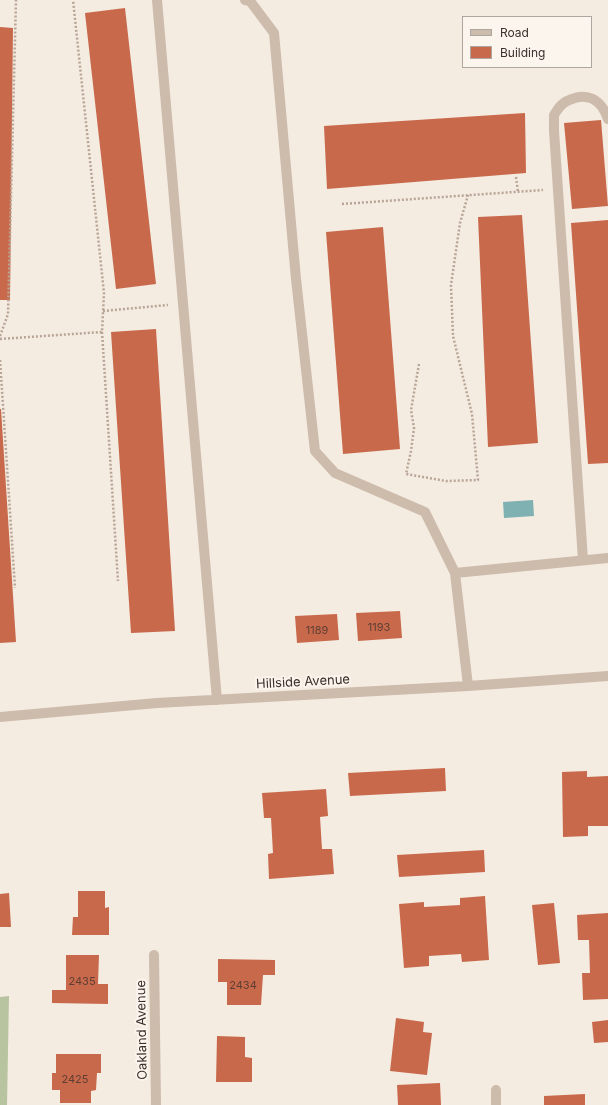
<!DOCTYPE html>
<html>
<head>
<meta charset="utf-8">
<style>
	body { margin:0 }
	#map { position:relative; width:608px; height:1105px; overflow:hidden; background:#f4ebe1; font-family:Inter,sans-serif }
	canvas { display:block }
	.legend { position:absolute; left:462px; top:16px; width:130px; height:52px; box-sizing:border-box; background:#fbf5ee; border:1px solid #aea6a0; margin:0; padding:5px 7px; list-style:none; font-size:12px; color:#3b302b }
	.legend li { display:flex; align-items:center; gap:8px; height:20px }
	.legend b { width:20px; border:1px solid #aea6a0 }
</style>
</head>
<body>
<div id="map">
<canvas width="608" height="1105"></canvas>
<ul class="legend">
<li><b style="height:5px;background:#cdbbac"></b>Road</li>
<li><b style="height:11px;background:#c8694b"></b>Building</li>
</ul>
</div>
<script>
const context = document.querySelector('canvas').getContext('2d');
context.lineJoin = 'round';
function fill(path, color) {
  context.fillStyle = color;
  context.fill(path, 'evenodd');
}
function strokePath(path, color, width, dash) {
  context.strokeStyle = color;
  context.lineWidth = width;
  context.lineCap = dash ? 'butt' : 'round';
  context.setLineDash(dash || []);
  context.stroke(path);
}
function label(font, color, halo, rows, align = 'center') {
  context.font = font + ' Inter,sans-serif';
  context.lineWidth = 4;
  context.setLineDash([]);
  context.textBaseline = 'middle';
  context.strokeStyle = halo;
  context.fillStyle = color;
  for (const [text, x, y, turn = 0] of rows) {
    context.save();
    context.translate(x, y);
    context.rotate((+turn || 0) * Math.PI / 180);
    context.textAlign = isNaN(turn) ? turn : align;
    if (halo) context.strokeText(text, 0, 0);
    context.fillText(text, 0, 0);
    context.restore();
  }
}
const green = new Path2D(`
	M9,996L7,1105H0V997Z`);
const water = new Path2D(`
	M533,500L534,516L504,518L503,502Z`);
const building = new Path2D(`
	M125,8L156,284L116,289L85,13Z
	M0,27L13,28L10,300H0Z
	M525,113L526,173L327,189L324,126Z
	M601,120L608,206L572,209L564,123Z
	M522,215L538,443L488,447L478,217Z
	M608,220V463L588,464L571,223Z
	M383,227L400,449L343,454L326,232Z
	M156,329L175,631L131,633L111,332Z
	M0,409H1L16,642L0,643Z
	M400,611L402,638L358,641L356,613Z
	M337,614L339,640L297,643L295,616Z
	M445,768L446,791L350,796L348,773Z
	M587,771V777L608,776V826H588V836L563,837L562,772Z
	M326,789L328,816L320,817L322,849H332L334,874L269,879L268,854L273,853L271,818H264L262,793Z
	M484,850L485,872L399,877L397,855Z
	M78,891H105V908L109,907V935H72L73,917H78Z
	M9,893L11,927H0V894Z
	M485,896L489,960L462,962L461,954L429,956V966L404,968L399,904L424,902V907L460,905V898Z
	M554,903L560,963L538,965L532,905Z
	M608,913V999L583,1000L582,973H590L589,940H578L577,915Z
	M66,955H99L98,984H108V1004L52,1003V990H66Z
	M218,959L275,960V975H263L261,1005H227V982H218Z
	M396,1018L424,1022L423,1032L432,1033L427,1075L390,1071Z
	M608,1020V1042L594,1043L592,1022Z
	M217,1036L245,1037V1057L252,1058V1082H216Z
	M56,1054H101V1073H97L96,1090L91,1091V1103H60V1090H52V1073H56Z
	M440,1083L441,1105H398L397,1085Z
	M585,1094V1105H544V1096Z`);
const path = new Path2D(`
	M516,177L518,192
	M342,204L543,190
	M103,311L168,305
	M102,332L118,581
	M0,336L8,314L16,0
	M0,339L102,332L104,293L73,0
	M0,360L15,588
	M419,364L411,410L414,428L411,451L406,474L446,481L478,480L472,414L453,336L451,285L460,223L468,195`);
const minor = new Path2D(`
	M157,0L217,700
	M245,0L250,1L274,33L296,279L315,451L335,473L425,512L455,573L608,558
	M583,560L554,131V115C557,110 562,103 567,101C587,91 601,99 608,119
	M455,573L468,686
	M0,717L157,703L468,686L608,676
	M154,955L156,1105
	M496,1090V1105`);
const numberNames = [
	["1193",379,628],
	["1189",317,631],
	["2435",82,982],
	["2434",243,986],
	["2425",75,1080]
];
const streetNames = [
	["Hillside Avenue",303,682,-3],
	["Oakland Avenue",142,1030,-91]
];
fill(green, '#b8c4a0');
fill(water, '#7fb0b2');
fill(building, '#c8694b');
strokePath(path, '#b9a596', 2.5, [2, 2]);
strokePath(minor, '#cdbbac', 10);
label('11px', '#5e3e33', null, numberNames);
label('13px', '#3b302b', '#fbf5ee', streetNames);
</script>
</body>
</html>
